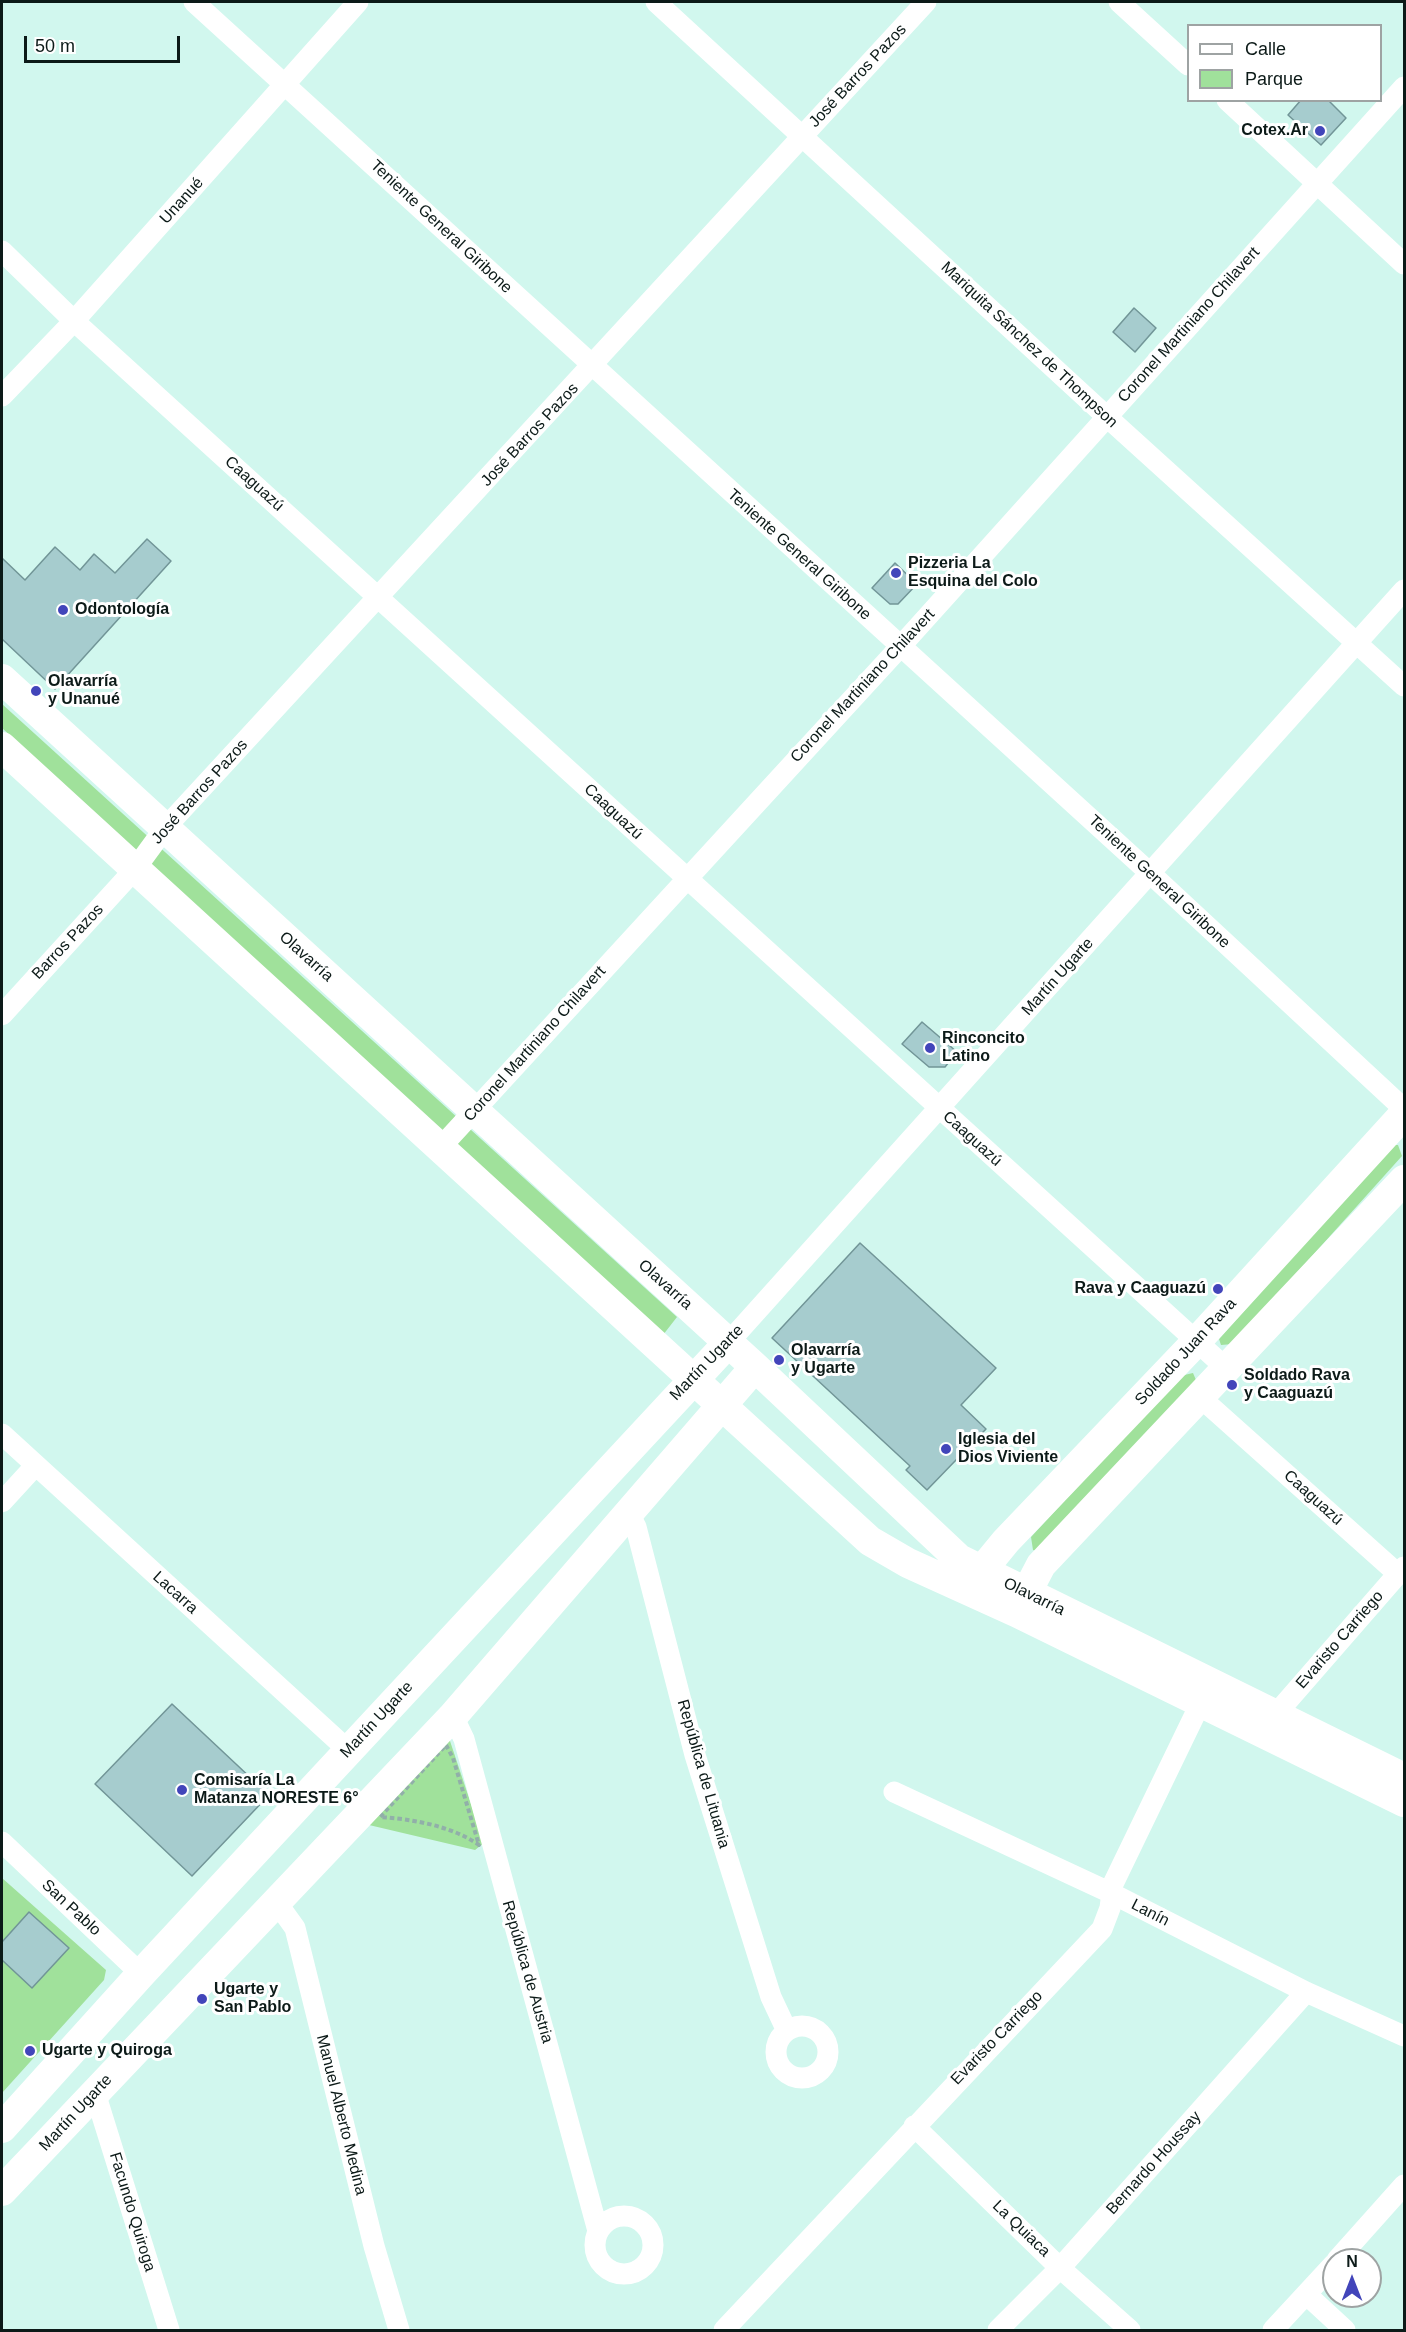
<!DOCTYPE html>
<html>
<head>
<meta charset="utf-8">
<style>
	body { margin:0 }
	#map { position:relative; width:1406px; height:2332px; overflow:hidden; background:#d1f7ee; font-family:Arial,sans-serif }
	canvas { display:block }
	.frame { position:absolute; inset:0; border:3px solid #0c1a18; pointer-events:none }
	.legend { position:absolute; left:1187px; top:24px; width:195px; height:78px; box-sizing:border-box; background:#fff; border:2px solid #9ea3a3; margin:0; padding:8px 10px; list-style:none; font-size:18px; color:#0c1a18 }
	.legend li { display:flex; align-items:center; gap:12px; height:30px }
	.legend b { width:30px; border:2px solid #9ea3a3 }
	.north { position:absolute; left:1322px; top:2248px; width:60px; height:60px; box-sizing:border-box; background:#fff; border:2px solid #9ea3a3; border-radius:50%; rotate:0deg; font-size:16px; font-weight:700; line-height:24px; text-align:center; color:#0c1a18 }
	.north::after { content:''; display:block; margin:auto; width:21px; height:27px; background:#4245ba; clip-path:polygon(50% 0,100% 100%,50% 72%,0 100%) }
	.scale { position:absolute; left:24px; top:36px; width:156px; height:27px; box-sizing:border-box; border:3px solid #0c1a18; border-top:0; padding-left:8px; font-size:18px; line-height:21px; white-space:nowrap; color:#0c1a18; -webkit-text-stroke:4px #fff; paint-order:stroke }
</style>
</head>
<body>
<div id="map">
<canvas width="1406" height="2332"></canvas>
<div class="frame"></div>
<ul class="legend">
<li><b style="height:8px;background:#fff"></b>Calle</li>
<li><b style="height:16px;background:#a0e19b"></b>Parque</li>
</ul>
<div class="north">N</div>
<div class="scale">50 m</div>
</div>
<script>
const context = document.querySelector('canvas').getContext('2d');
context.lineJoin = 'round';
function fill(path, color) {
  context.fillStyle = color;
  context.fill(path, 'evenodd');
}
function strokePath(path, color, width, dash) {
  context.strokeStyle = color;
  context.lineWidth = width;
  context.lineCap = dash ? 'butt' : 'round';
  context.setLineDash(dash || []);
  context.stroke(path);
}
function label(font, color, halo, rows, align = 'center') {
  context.font = font + ' Arial,sans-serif';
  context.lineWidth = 6;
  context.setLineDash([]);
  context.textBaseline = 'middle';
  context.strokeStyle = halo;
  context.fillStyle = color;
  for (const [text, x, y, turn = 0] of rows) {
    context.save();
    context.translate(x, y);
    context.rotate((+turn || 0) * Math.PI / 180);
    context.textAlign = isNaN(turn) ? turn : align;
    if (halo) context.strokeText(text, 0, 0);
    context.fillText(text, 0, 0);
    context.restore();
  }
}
const green = new Path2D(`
	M2,704L677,1317L663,1335L2,728Z
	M1393,1145H1398L1402,1156L1233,1344L1221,1345L1219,1339Z
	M1193,1373L1196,1380L1039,1552L1033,1550L1031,1537L1180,1376Z
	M444,1739L450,1741L484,1843L475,1850L369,1825Z
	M2,1878L106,1970L104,1980L2,2093Z`);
const building = new Path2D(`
	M1301,100H1328L1346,118L1321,145L1288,115Z
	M1134,308L1156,328L1135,352L1113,332Z
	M147,539L171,561L55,689L2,639V558L25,580L55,547L80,570L94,554L115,573Z
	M895,563L917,584L898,604H890L872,588Z
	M922,1022L957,1052L945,1067H929L902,1044Z
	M860,1243L996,1368L961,1405L986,1429L927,1490L906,1470L910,1466L772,1338Z
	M172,1704L269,1795L192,1876L95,1784Z
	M29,1912L69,1948L32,1988L2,1960V1942Z`);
const path = new Path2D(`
	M446,1745L453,1758L479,1845C452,1826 412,1819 380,1817Z`);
const street = new Path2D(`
	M194,2L1151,874L1404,1109
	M656,2L1106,416L1404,686
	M1119,2L1188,65
	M1227,100L1404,264
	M2,251L74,321L1227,1369
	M2,396L74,321L358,2
	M2,1015L135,869L165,828L926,2
	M440,1148L900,647L1404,87
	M728,1343L1404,590
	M1201,1398L1398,1574
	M2,1434L349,1751
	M2,1502L35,1466
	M629,1514L636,1527L695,1755L771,1997L787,2031
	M1276,1714L1404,1567
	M453,1716L464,1739L598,2231
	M894,1792L1111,1893L1306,1992L1404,2036
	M2,1842L141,1974
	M277,1903L295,1928L374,2246L399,2330
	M776 2052a26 26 0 1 1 52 0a26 26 0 1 1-52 0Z
	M95,2093L169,2330
	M914,2126L1060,2268L1130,2330
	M595 2245a29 29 0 1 1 58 0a29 29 0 1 1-58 0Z
	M1337,2260L1404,2185
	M1306,2294L1345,2330
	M724,2330L1102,1929L1110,1908L1113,1884L1201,1702
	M998,2330L1060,2268L1306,1992
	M1273,2330L1334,2264`);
const secondary = new Path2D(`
	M2,679L755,1367L959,1559L1404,1778
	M2,747L870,1541L908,1563L1016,1612L1404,1802
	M969,1586L1006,1541L1196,1342L1404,1114
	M1017,1611L1041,1565L1404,1180
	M2,2128L141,1974L728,1343
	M2,2191L453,1716L755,1367`);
const markers = [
	[1320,131,6,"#4245ba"],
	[896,573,6,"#4245ba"],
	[63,610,6,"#4245ba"],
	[36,691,6,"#4245ba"],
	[930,1048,6,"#4245ba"],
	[1218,1289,6,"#4245ba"],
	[779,1360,6,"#4245ba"],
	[1232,1385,6,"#4245ba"],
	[946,1449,6,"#4245ba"],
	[182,1790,6,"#4245ba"],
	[202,1999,6,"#4245ba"],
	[30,2051,6,"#4245ba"]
];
const streetNames = [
	["José Barros Pazos",858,76,-47],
	["Unanué",182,201,-48],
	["Teniente General Giribone",441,227,43],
	["Coronel Martiniano Chilavert",1189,325,-48],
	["Mariquita Sánchez de Thompson",1029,345,43],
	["José Barros Pazos",530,435,-47],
	["Caaguazú",254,484,42],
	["Teniente General Giribone",799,555,42],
	["Coronel Martiniano Chilavert",863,686,-47],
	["José Barros Pazos",200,792,-48],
	["Caaguazú",613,812,43],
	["Teniente General Giribone",1159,882,43],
	["Barros Pazos",68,942,-47],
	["Olavarría",306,957,42],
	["Martín Ugarte",1058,977,-48],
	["Coronel Martiniano Chilavert",535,1044,-48],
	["Caaguazú",972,1139,42],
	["Olavarría",665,1285,42],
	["Soldado Juan Rava",1186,1352,-47],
	["Martín Ugarte",707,1363,-46],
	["Caaguazú",1313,1498,42],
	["Lacarra",175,1593,42],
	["Olavarría",1034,1597,26],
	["Evaristo Carriego",1340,1640,-49],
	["Martín Ugarte",377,1720,-47],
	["República de Lituania",703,1774,74],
	["San Pablo",71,1908,43],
	["Lanín",1150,1913,27],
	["República de Austria",527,1972,74],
	["Evaristo Carriego",997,2038,-46],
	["Martín Ugarte",76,2113,-47],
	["Manuel Alberto Medina",341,2115,76],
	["Bernardo Houssay",1154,2163,-48],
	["Facundo Quiroga",132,2212,73],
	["La Quiaca",1021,2229,44]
];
const poiNames = [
	["Cotex.Ar",1308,131,"right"],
	["Pizzeria La",908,564],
	["Esquina del Colo",908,582],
	["Odontología",75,610],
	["Olavarría",48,682],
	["y Unanué",48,700],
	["Rinconcito",942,1039],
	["Latino",942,1057],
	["Rava y Caaguazú",1206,1289,"right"],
	["Olavarría",791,1351],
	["y Ugarte",791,1369],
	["Soldado Rava",1244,1376],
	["y Caaguazú",1244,1394],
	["Iglesia del",958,1440],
	["Dios Viviente",958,1458],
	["Comisaría La",194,1781],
	["Matanza NORESTE 6°",194,1799],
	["Ugarte y",214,1990],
	["San Pablo",214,2008],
	["Ugarte y Quiroga",42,2051]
];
fill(green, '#a0e19b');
fill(building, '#a6ccce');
strokePath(building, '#719597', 1.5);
strokePath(path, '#91afa9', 4, [4.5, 3]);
strokePath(street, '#fff', 21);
strokePath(secondary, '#fff', 30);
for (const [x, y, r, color] of markers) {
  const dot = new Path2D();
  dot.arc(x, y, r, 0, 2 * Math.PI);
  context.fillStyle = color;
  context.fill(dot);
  strokePath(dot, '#fff', 2);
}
label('16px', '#0c1a18', '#fff', streetNames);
label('bold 16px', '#0c1a18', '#fff', poiNames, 'left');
</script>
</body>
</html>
